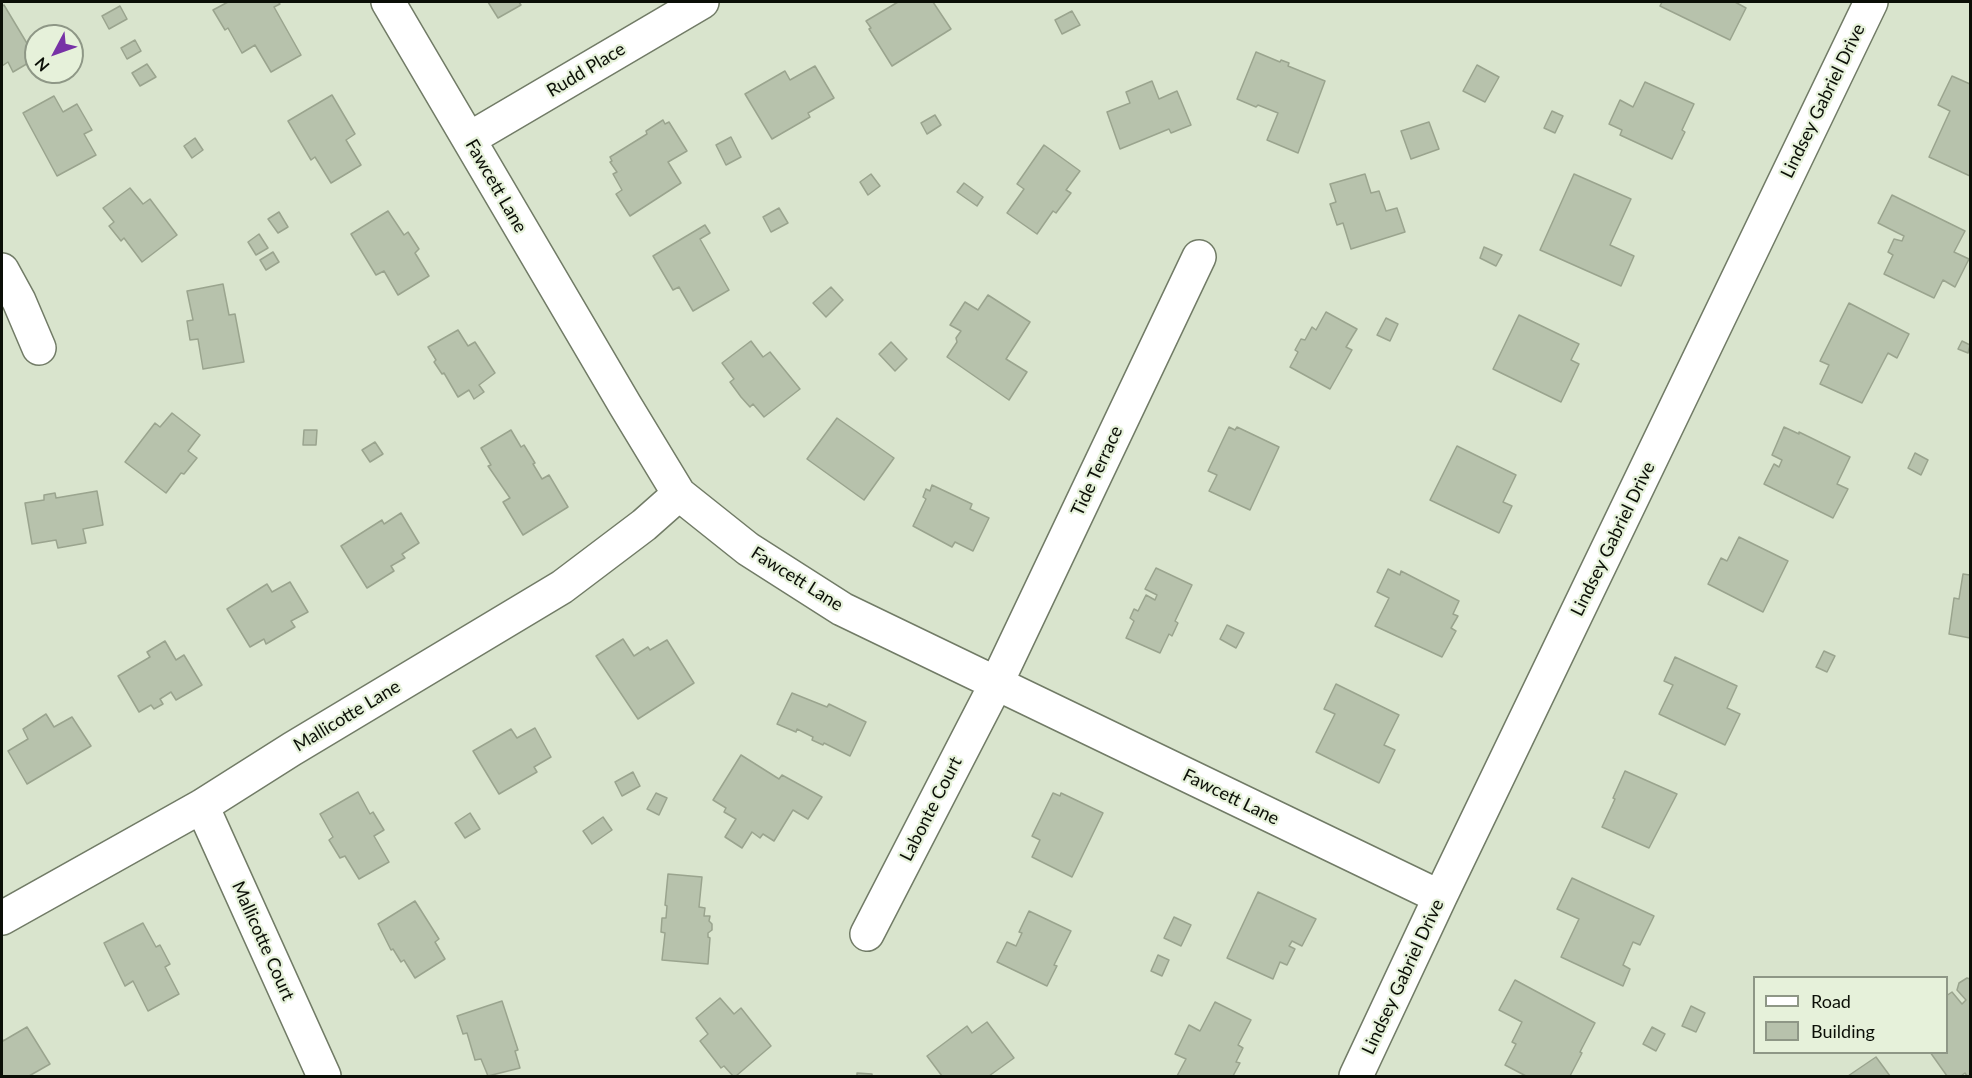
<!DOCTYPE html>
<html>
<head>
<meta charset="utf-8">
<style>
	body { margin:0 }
	#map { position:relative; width:1972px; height:1078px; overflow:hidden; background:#d9e4cd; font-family:Lato,sans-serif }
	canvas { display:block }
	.frame { position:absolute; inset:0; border:3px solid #0b0f07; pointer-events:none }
	.legend { position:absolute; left:1753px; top:976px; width:195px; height:78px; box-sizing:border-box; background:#e6f1da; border:2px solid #8e9786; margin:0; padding:8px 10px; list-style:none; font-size:18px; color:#0b0f07 }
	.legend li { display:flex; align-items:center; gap:12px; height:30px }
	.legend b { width:30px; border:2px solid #8e9786 }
	.north { position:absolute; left:24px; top:24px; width:60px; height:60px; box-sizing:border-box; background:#e6f1da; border:2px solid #8e9786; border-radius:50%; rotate:229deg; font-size:16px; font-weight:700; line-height:24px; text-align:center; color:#0b0f07 }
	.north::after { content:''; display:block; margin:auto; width:21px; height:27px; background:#7732a6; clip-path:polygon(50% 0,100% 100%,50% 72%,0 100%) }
</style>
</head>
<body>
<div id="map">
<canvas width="1972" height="1078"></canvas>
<div class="frame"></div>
<ul class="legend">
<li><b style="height:8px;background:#fff"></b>Road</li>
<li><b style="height:16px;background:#b7c2ac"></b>Building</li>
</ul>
<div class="north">N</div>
</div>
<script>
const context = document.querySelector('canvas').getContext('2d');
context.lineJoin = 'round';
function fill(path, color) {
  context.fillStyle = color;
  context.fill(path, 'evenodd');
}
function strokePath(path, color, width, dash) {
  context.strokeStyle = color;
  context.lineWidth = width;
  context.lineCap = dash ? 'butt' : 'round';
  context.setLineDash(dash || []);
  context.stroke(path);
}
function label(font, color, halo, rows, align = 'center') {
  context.font = font + ' Lato,sans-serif';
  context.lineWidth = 4.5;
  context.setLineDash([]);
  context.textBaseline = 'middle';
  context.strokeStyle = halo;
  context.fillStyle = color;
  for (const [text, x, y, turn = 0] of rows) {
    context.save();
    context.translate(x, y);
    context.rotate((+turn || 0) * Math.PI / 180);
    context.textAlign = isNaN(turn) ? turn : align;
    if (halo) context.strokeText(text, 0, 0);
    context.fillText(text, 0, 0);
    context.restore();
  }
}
const building = new Path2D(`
	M228,2H278L280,4L274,7L301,55L271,72L255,45L242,53L228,28L225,30L213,10Z
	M488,2H519L521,5L498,18Z
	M898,2H933L951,29L892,66L869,29L871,28L866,21Z
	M1662,2H1735L1746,8L1730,40L1660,6Z
	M4,5L31,50L25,53L30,62L13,72L8,62L2,66V6Z
	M120,6L127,19L109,29L102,16Z
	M1072,11L1080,25L1062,34L1055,20Z
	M135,40L141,51L127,59L121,48Z
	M1256,52L1280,62L1281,60L1289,63L1288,66L1325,81L1298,153L1267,140L1278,113L1258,105L1256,107L1237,99Z
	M147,64L156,77L140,86L132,73Z
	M1477,65L1499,77L1485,102L1463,91Z
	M815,66L834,98L808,113L810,117L772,139L745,94L785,71L790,80Z
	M1952,76L1970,84V176L1929,157L1950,111L1938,105Z
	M1152,81L1159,99L1177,91L1191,125L1171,133L1169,129L1120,149L1107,112L1130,103L1126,92Z
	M1645,82L1694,104L1682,130L1685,132L1672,159L1620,135L1622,130L1609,124L1620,100L1633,107Z
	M332,95L355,134L346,140L361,165L331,183L315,157L311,160L288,121Z
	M54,96L63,112L77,104L92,130L84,134L96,155L57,176L23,113Z
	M1552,111L1563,116L1555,133L1544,128Z
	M935,115L941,125L927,134L921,123Z
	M663,120L665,124L669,122L687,151L668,162L681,183L630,216L616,194L622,190L613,174L617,172L610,162L612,161L610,157L647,134L646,131Z
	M1429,122L1439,149L1411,159L1401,131Z
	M731,137L741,157L726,165L716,145Z
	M195,138L203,150L192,158L184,146Z
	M1044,145L1080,171L1066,190L1071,193L1056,213L1053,211L1037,234L1007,213L1024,189L1017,184Z
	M871,174L880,186L868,195L860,182Z
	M1365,174L1371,193L1379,191L1386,211L1397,208L1405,232L1351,249L1343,223L1337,225L1330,204L1336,202L1330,184Z
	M1574,174L1631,199L1610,245L1634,256L1621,286L1540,250Z
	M964,183L983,197L977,206L957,192Z
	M130,188L143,204L150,199L177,235L142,262L124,238L121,241L109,226L114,222L103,208Z
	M1892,195L1965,231L1954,252L1969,259L1955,287L1943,280L1934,298L1884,274L1893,255L1888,252L1894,239L1902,241L1904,236L1878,223Z
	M779,208L788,223L771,232L763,217Z
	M388,211L404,235L408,232L419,249L415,253L429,276L398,295L384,271L376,275L351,234Z
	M279,212L288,227L278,233L268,219Z
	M705,225L710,233L700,239L729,290L693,311L679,287L673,290L653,256Z
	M259,234L268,248L256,255L248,242Z
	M1484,247L1502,255L1496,266L1480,258Z
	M273,252L279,262L266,270L260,260Z
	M223,284L229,315L235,314L244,362L203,369L198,339L190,340L187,321L193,320L187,291Z
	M831,287L843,300L826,317L813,303Z
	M988,295L1030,322L1006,359L1027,372L1009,400L947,357L957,342L956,338L961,331L950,325L965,302L978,310Z
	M1849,303L1909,334L1897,358L1888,353L1862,403L1820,384L1829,365L1820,361Z
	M1326,312L1357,329L1346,347L1352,350L1330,389L1290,367L1298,352L1295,350L1301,339L1305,340L1312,327L1316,330Z
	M1519,315L1579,344L1571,360L1579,364L1561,402L1493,369Z
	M1386,318L1398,324L1390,341L1377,335Z
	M458,330L468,346L475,342L495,373L479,385L484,392L474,399L469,390L458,397L444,373L442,374L434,362L436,360L428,347Z
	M751,341L763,357L770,352L800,389L764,417L753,404L750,407L741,397L730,382L734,379L722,363Z
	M1962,341L1970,345L1968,353L1958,349Z
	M891,342L907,359L895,371L879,354Z
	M172,413L200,435L188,451L197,458L184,474L181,473L166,493L125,462L155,423L160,427Z
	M837,418L894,458L864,500L807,459Z
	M1229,427L1235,430L1237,427L1279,447L1250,510L1209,491L1217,475L1208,471Z
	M1784,427L1799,434V432L1850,457L1837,484L1848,489L1833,518L1764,484L1774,464L1779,467L1782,460L1772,455Z
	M304,430H317L316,445H303Z
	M511,430L521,447L524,445L535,463L533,464L542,479L549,475L568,507L523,535L503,502L510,498L488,466L491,465L481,448Z
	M375,442L383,454L370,462L362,450Z
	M1457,446L1516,475L1503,502L1512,506L1499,533L1430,500Z
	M1915,453L1928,460L1921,475L1908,468Z
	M932,485L972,504L970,509L989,518L973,551L955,542L952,547L913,526L926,499L923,497L926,489L930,491Z
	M97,491L103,525L83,529L86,543L58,548L56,540L32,544L25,503L44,500V495L55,493L56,498Z
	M401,513L419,543L402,554L405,558L391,566L394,571L367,588L341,546L382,520L384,524Z
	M1739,537L1788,561L1763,612L1708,584L1721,558L1727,561Z
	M1156,568L1192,585L1175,621L1178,623L1172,636L1169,634L1160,653L1126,638L1134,621L1130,618L1134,609L1138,611L1146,595L1155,600L1157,595L1145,589Z
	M1388,569L1400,575L1401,571L1459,601L1453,614L1458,616L1451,628L1456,631L1442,657L1375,626L1389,598L1377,592Z
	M1963,574L1970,575V638L1949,634L1954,598L1959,599Z
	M290,582L308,612L291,621L295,627L266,644L264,639L250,647L227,609L267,584L272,592Z
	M1227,625L1244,633L1236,648L1220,639Z
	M623,639L634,656L648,647L650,650L667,640L694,683L638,719L596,656Z
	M165,641L176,660L184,655L202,685L176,700L171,692L160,699L163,704L154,709L151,705L139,712L118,676L150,657L147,652Z
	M1824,651L1835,656L1827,672L1816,667Z
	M1675,657L1737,686L1727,708L1740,714L1725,745L1659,714L1673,685L1664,681Z
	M1336,684L1399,715L1384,745L1395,750L1379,783L1316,752L1335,714L1324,709Z
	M792,693L827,707L829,704L866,722L850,756L824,743L823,745L812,740L813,737L797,729L796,732L777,724Z
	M46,714L54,727L72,717L91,746L27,784L8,751L28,739L23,729Z
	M535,728L551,757L534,767L537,772L499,794L473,751L511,729L517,738Z
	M741,755L779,779L782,775L822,797L808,819L793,810L774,841L763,834L760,838L752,832L742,848L725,837L736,819L724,812L726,808L713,800Z
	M1625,771L1677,794L1649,848L1602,827L1615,799L1613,798Z
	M633,772L640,786L622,796L615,782Z
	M358,792L370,814L373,812L384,830L374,836L389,862L359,879L345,856L340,858L329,840L333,837L320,814Z
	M656,793L667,798L659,815L647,809Z
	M1053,793L1060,796L1061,793L1103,813L1072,877L1032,857L1040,840L1032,836Z
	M470,813L480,829L465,838L455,823Z
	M603,817L612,830L592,844L583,831Z
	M668,874L702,877L699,907L705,908L704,916H710L709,921L712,924V930L708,933V937L710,938L708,964L662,960L665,933L661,932L662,918H666L667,906L665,905Z
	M1572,878L1654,916L1640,945L1633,942L1623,965L1630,969L1623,986L1561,957L1579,919L1557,909Z
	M1258,892L1316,919L1302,946L1292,941L1289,946L1295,949L1287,965L1280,962L1273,979L1227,958Z
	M415,901L439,939L435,942L445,959L415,978L404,960L401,962L393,949L391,950L378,924Z
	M1029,911L1071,931L1054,965L1057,966L1047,986L997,962L1007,942L1016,946L1022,933L1019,932Z
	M1174,917L1191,925L1181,946L1164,938Z
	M143,923L156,947L160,945L170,964L165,967L179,994L148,1011L133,981L125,986L104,943Z
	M1158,955L1169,960L1162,976L1151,971Z
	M1967,978L1970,979V1076H1967L1965,1073L1961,1076H1947L1930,1052H1946V996L1952,992L1962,1004L1966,1000L1957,990L1959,983Z
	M1515,980L1595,1023L1580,1052L1582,1053L1570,1076H1526L1505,1065L1516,1044L1512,1042L1522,1022L1499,1010Z
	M720,998L734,1014L741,1008L771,1046L736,1076H733L724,1066L721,1068L700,1041L708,1034L696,1018Z
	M502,1001L518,1050L515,1051L520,1068L488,1076L481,1059L475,1060L467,1033L463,1034L457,1016Z
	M1215,1002L1251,1020L1238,1045L1243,1048L1236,1062L1240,1063L1233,1076H1177L1186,1059L1175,1054L1189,1025L1200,1031Z
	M1691,1006L1705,1013L1696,1032L1682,1026Z
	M987,1022L1014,1058L989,1076H942L927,1056L967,1026L972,1033Z
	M27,1027L50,1064L29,1076H2V1038L3,1041Z
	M1652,1027L1665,1034L1656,1051L1643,1044Z
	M1876,1057L1890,1076H1848Z
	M857,1073L872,1074V1076H857Z`);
const minor = new Path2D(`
	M388,2L625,405L679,494L748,549L842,609L1440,897
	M469,139L702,2
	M2,270L19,301L39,348
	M202,806L324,1076
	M2,918L202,806L292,749L562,587L644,525L679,494
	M867,934L996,684L1199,257
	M1356,1076L1440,897L1871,2`);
const streetNames = [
	["Rudd Place",586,70,-31],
	["Lindsey Gabriel Drive",1823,101,-64],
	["Fawcett Lane",496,186,60],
	["Tide Terrace",1097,471,-65],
	["Lindsey Gabriel Drive",1613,539,-64],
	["Fawcett Lane",797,579,32],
	["Mallicotte Lane",347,716,-31],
	["Fawcett Lane",1231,797,26],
	["Labonte Court",931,809,-63],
	["Mallicotte Court",263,941,66],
	["Lindsey Gabriel Drive",1403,977,-65]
];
fill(building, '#b7c2ac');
strokePath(building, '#9aa48e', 1.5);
strokePath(minor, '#717b66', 36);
strokePath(minor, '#fff', 33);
label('18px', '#0b0f07', '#e6f1da', streetNames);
</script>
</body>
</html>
